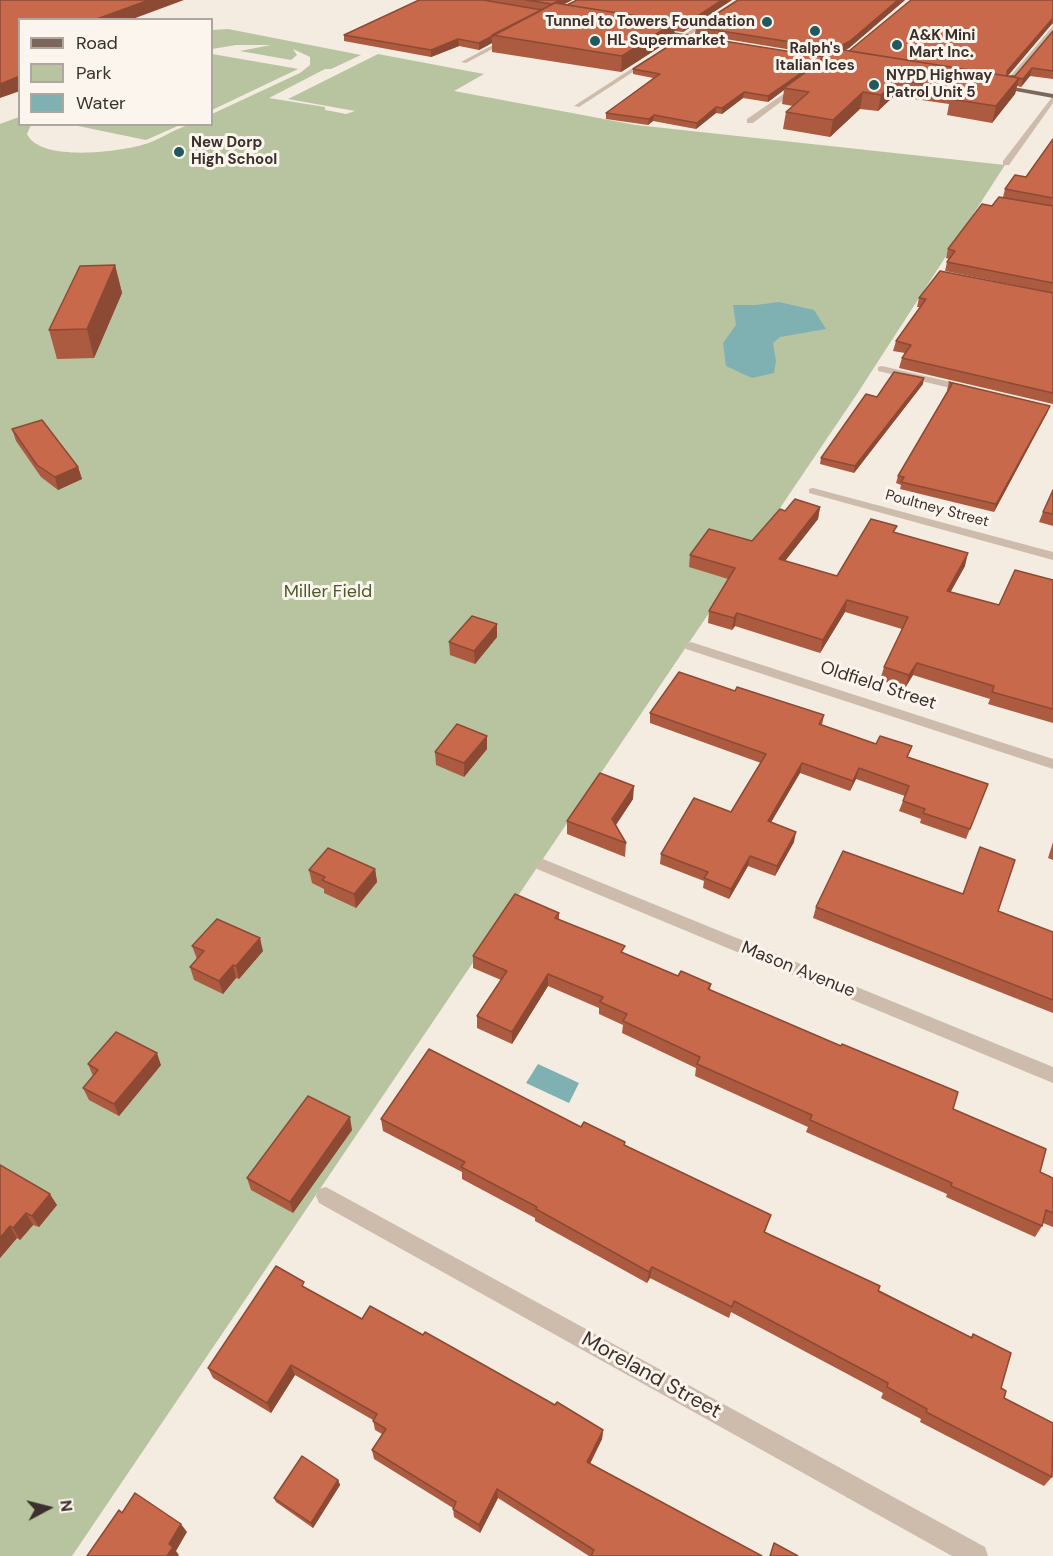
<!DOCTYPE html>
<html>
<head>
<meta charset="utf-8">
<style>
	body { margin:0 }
	#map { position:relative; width:1053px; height:1556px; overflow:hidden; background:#f4ebe1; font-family:"DM Sans",sans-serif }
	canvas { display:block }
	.legend { position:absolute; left:18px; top:18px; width:195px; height:108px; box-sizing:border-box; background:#fbf5ee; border:2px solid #aea6a0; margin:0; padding:8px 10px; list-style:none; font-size:18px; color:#3b302b }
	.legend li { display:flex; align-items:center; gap:12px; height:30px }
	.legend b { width:30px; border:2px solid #aea6a0 }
	.north { position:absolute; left:18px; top:1478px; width:60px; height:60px; -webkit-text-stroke:4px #fbf5ee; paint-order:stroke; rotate:83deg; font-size:16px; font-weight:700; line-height:24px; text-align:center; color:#3b302b }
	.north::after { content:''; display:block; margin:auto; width:21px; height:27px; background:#3b302b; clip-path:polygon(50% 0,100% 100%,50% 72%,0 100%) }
</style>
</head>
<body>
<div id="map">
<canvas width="1053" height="1556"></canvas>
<ul class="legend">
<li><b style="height:8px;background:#7d675c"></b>Road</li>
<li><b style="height:16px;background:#b8c4a0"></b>Park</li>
<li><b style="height:16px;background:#7fb0b2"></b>Water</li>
</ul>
<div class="north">N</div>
</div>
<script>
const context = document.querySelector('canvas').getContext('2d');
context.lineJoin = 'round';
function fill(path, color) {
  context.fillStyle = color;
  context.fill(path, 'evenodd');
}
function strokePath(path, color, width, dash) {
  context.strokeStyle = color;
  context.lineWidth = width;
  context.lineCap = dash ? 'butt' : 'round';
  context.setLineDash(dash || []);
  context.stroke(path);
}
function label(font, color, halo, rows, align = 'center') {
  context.font = font + ' "DM Sans",sans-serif';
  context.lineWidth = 6;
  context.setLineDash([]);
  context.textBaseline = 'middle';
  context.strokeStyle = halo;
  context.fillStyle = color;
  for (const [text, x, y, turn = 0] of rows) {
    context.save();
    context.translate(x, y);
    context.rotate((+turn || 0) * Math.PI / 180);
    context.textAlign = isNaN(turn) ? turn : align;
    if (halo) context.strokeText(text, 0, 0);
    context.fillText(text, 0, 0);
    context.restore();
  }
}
const green = new Path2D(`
	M228,29L361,55L331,69H325L269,98L325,107V110L346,114L355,111L288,99L378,54L484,74L454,91L636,125L1005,165L857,394L72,1556H0V124L19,117L20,124L31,125L27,134C40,162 117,152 142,145C158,141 172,130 188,125C195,123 204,125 212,124V114L300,73L310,65V57L293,49L297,55L291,60L240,51L271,45H236L212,49V30Z
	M212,54L293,68L298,69L212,110Z
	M73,125H180L146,140Z`);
const water = new Path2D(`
	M779,302L814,310L826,329L780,337L773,343L776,361L774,373L752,378L726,366L723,343L736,325L733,305H756Z
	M538,1064L579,1083L569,1103L526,1083Z`);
const street = new Path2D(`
	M736,0H743L675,45L670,44Z
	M1053,26V32L1011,82H1007V80Z
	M508,37L513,38L466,63L461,62Z
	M648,58L653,59L579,107L574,106Z
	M798,84L803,85L753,123H747V119Z
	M1053,96V103L1009,165H1003V161Z
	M882,366L972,387L973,389L968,392L878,371V367Z
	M813,488L1053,552V560L809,493V489Z
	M691,642L1053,759V769L686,649L684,646Z
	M543,859L1053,1067V1083L537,869L535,865L537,861Z
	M326,1187L985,1547L988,1556H952L319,1203L316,1196L319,1189Z`);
const primary = new Path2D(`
	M655,29L703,37L706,39L703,41L653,32Z
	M996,84L1053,94V98L994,87Z`);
const wall = new Path2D(`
	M485,0H572L564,4L567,5L732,0L683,32L674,31V38L621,72L492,52V43L479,50L459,46L431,57L344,41V35Z
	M738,0H905L849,48L845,50L849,51L1053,0V24L1051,25L1007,76H1015L1053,31V79L1030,76L1021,87L1017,86L1015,94L992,123L947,115L949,104L894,96L878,111L860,109L830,137L783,129L786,112L793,106L782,104L784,90L768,102L743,98L722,114L716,113L696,129L653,121L648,125L606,119V113L653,78L633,74V69L824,57V60L829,56L695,34L696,27Z
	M1053,139V293L945,271L947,262L949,259L946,258L948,249L1003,197L1005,189L1026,177Z
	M115,265L122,293L94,358L57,359L49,330Z
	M1053,293V404L899,368L902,358L905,353L893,351L896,341L920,307H917L919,298Z
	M949,382L1050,406L1047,413L994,512L900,489L901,485L896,483L898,476L948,390H947Z
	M923,384L854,473L820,464L821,458L877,397Z
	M12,429L78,467L82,479L58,490L41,477L16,441Z
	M1053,490V526L1039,522L1043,512Z
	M820,507L818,519L785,561L837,576L895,532L965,566L950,592L999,605L1053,580V723L988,704L990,699L913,675L905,688L880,680L884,667L902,629L845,612L820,653L735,626L732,630L708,623L709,611L728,579L689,567L690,555L752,541L785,511Z
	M497,624V637L475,664L450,655L449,642Z
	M735,691L824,715L822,725L909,757L988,784L966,839L920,823L921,819L899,811L905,796L856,779L850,791L800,773L771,822L794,842L775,876L748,866L729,899L703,888L704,881L660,864L661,854L731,812L761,763L650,723V713Z
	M487,736V749L464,777L436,765L435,752Z
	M633,799L616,825L626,843L625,857L567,834V821Z
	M1053,842V860L1048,858Z
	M375,869L377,882L356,908L324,893V889L312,883L309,870Z
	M816,907L998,911L1053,932V1013L813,918Z
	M559,913V919L624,953L678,976L711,984L710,990L953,1109L1040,1172L1053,1178V1227L1043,1223L1042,1226L1035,1237L946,1197L947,1194L806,1132L808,1127L695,1076L696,1068L622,1033L623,1025L599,1014V1008L548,986L512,1044L477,1028V1016L501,980L473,968V956Z
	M192,946L263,951L239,979L236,978L223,994L194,980L190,967L197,959Z
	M88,1064L161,1065L119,1116L89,1100L83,1088L93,1076Z
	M381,1119L581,1127L625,1146L771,1215L765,1232L971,1337L973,1334L1001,1388L1004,1398L1052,1477L1044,1486L920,1422L921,1419L881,1398L883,1393L731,1312L729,1318L650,1278L647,1283L535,1221V1218L462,1179V1172L383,1131Z
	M352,1130L293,1213L251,1190L247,1178Z
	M0,1165L57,1205L39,1227L33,1225L20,1240L17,1238L0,1258Z
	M306,1288L362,1319L555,1405L603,1430L602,1439L590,1464L762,1556H589L498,1498L480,1533L454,1517L453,1508L374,1459L372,1450L382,1434L375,1430L373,1420L295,1375L271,1413L213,1378L208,1368Z
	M338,1480L340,1485L313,1528L276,1502L274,1498Z`);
const shadedWall = new Path2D(`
	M149,0H184L130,20H94Z
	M560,0H572L552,11V4Z
	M722,0H732L683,32L684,25Z
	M898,0H905L849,48L834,56L835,49Z
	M1053,18L1051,25L1007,77V71Z
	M675,22L674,38L621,72L622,56Z
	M492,36V43L479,50V43Z
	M458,39L459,46L431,57V50Z
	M824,57L823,63L784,88V90L768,102V96Z
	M1032,68L1030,76L1021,87L1023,79Z
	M20,76V91L0,98V84Z
	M1019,78L1015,94L992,123L996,106Z
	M897,80L894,96L878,111L881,95Z
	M744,92L743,98L722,114V108Z
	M863,92L860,109L830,137L833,120Z
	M716,107V113L696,129L697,123Z
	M654,115L653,121L648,125L649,119Z
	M115,265L122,293L94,358L87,329Z
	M924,378L923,384L854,473L855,466Z
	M1050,406L1047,413L994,512L996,504Z
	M78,467L82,479L58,490L55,477Z
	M820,507L818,519L777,571L779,559Z
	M968,553L965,566L944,604L947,591Z
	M847,600L845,612L820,653L823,640Z
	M737,613L735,626L732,630L734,618Z
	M497,624V637L475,664L474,651Z
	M917,663L913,675L905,688L909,675Z
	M487,736V749L464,777V763Z
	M802,763L800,773L766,831L768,821Z
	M859,768L856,779L850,791L853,781Z
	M634,786L633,799L611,832L612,819Z
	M796,832L794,842L775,876L777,866Z
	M750,856L748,866L729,899L731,889Z
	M375,869L377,882L356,908L354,894Z
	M260,938L263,951L239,979L236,966Z
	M233,965L236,978L223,994L219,981Z
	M548,974V986L512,1044V1032Z
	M157,1053L161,1065L119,1116L114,1104Z
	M350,1117L352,1130L293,1213L290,1202Z
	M50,1194L57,1205L39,1227L32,1216Z
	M26,1213L33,1225L20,1240L13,1228Z
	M10,1226L17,1238L0,1258V1238Z
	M652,1267L650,1278L647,1283L649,1272Z
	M291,1365L295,1375L271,1413L267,1403Z
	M603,1430L602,1439L586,1471L587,1462Z
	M338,1480L340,1485L313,1528L311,1523Z
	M497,1489L498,1498L480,1533L479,1525Z
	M181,1524L187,1532L176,1551L179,1555L178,1556H167L169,1544Z`);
const building = new Path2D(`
	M0,0H149L94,20H20V76L0,84Z
	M419,0H483L542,10L479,43L458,39L431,50L344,35Z
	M526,0H560L552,4Z
	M577,0H722L684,25L675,24V22L567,5Z
	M738,0H898L850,41L835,49L696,27Z
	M911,0H1053V18L1007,71V76L849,51Z
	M555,3L675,22L622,56L492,35Z
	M1053,31V71L1032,68L1023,79L1008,76H1015Z
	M686,35L824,57L768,96L744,92L722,108L716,107L697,123L654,115L649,119L606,113L660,74L633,69Z
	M838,49L1019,78L996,106L950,99L959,89L897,80L881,95L863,92L833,120L786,112L809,92L784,88Z
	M1053,139V198L1005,189L1015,175L1026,177Z
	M999,197L1053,206V283L947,262L955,251L948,249L982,204L992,206Z
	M115,265L87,329L49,330L80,266Z
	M940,271L1053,293V393L902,358L911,345L896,341L926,299L919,298Z
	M894,372L924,378L855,466L821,458L866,394L877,397Z
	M949,382L1050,406L996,504L901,482L904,477L898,476L952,384Z
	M42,420L78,467L55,477L37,465L12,429Z
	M1053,490V514L1043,512Z
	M795,499L820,507L779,559L837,576L871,519L897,526L893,532L968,553L947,591L999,605L1015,570L1053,580V709L992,692L994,686L917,663L909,675L884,667L908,617L847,600L823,640L737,613L734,618L709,611L735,568L690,555L709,529L752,541L780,509L785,511Z
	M472,616L497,624L474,651L449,642Z
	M679,672L735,691L737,687L824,715L819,724L876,744L880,736L912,746L907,757L988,784L970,829L923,813L925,809L903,801L909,786L859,768L853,781L802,763L768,821L796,832L777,866L750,856L731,889L704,878L708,872L661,854L694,798L731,812L766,754L650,713Z
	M457,724L487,736L464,763L435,752Z
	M600,773L634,786L612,819L626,843L567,821Z
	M980,847L1015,860L998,911L1053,932V1000L816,907L843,851L963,894Z
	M328,848L375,869L354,894L322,880L325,877L309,870Z
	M515,894L559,913L555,918L625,946L621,952L678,976L681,971L711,984L708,989L841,1046L842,1044L958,1092L953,1109L1046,1149L1040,1172L1053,1178V1213L1046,1210L1042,1226L951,1186L952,1183L810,1120L812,1115L697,1064L700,1057L623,1021L627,1014L600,1002L603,997L548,974L512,1032L477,1016L507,971L473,956Z
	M217,919L260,938L236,966L233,965L219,981L190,967L204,951L192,946Z
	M116,1032L157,1053L114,1104L83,1088L98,1070L88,1064Z
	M429,1049L581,1127L584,1122L625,1142L624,1145L771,1215L764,1232L880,1286L878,1291L972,1338L973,1334L1011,1353L1001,1388L1006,1391L1004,1398L1053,1423L1052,1477L926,1412L927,1409L887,1387L888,1383L734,1301L732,1307L652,1267L649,1272L536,1209L537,1207L461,1167L465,1162L381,1119Z
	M308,1096L350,1117L290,1202L247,1178Z
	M0,1165L50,1194L32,1216L26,1213L13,1228L10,1226L0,1238Z
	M276,1266L304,1282L302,1286L362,1319L370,1306L423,1335L425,1332L555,1405L557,1402L603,1430L587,1462L762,1556H591L594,1550L497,1489L479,1525L453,1509L456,1502L372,1450L386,1429L373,1421L377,1414L291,1365L267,1403L208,1368Z
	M302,1456L338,1480L311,1523L274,1498Z
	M135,1493L181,1524L169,1544L173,1547L167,1556H87L119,1510L122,1513Z
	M774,1543L798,1556H770Z`);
const markers = [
	[767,22,6,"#1f5a5e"],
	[815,31,6,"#1f5a5e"],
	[595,41,6,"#1f5a5e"],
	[897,45,6,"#1f5a5e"],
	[874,85,6,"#1f5a5e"],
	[179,152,6,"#1f5a5e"]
];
const farPoinames = [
	["Tunnel to Towers Foundation",755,22,"right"],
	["A&K Mini",909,36],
	["Mart Inc.",909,53],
	["HL Supermarket",607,41],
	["Ralph's",815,49,"center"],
	["Italian Ices",815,66,"center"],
	["NYPD Highway",886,76],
	["Patrol Unit 5",886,93],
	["New Dorp",191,143],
	["High School",191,160]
];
const farStreetnames = [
	["Poultney Street",937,509,15]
];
const parkNames = [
	["Miller Field",328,592]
];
const streetNames = [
	["Oldfield Street",878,686,18],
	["Mason Avenue",798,970,22]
];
const nearStreetnames = [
	["Moreland Street",651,1376,29]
];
fill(green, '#b8c4a0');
fill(water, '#7fb0b2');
fill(street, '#cdbbac');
fill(primary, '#7d675c');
fill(wall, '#ac5a40');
fill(shadedWall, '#8c4a34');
fill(building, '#c8694b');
strokePath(building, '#8c4a34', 1.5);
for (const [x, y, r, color] of markers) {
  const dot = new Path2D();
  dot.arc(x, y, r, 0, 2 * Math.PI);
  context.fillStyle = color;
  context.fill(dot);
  strokePath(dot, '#fbf5ee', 2);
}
label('bold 15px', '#3b302b', '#fbf5ee', farPoinames, 'left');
label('15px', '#3b302b', '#fbf5ee', farStreetnames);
label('18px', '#4a5a2e', '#fbf5ee', parkNames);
label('18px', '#3b302b', '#fbf5ee', streetNames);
label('21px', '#3b302b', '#fbf5ee', nearStreetnames);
</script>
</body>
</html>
